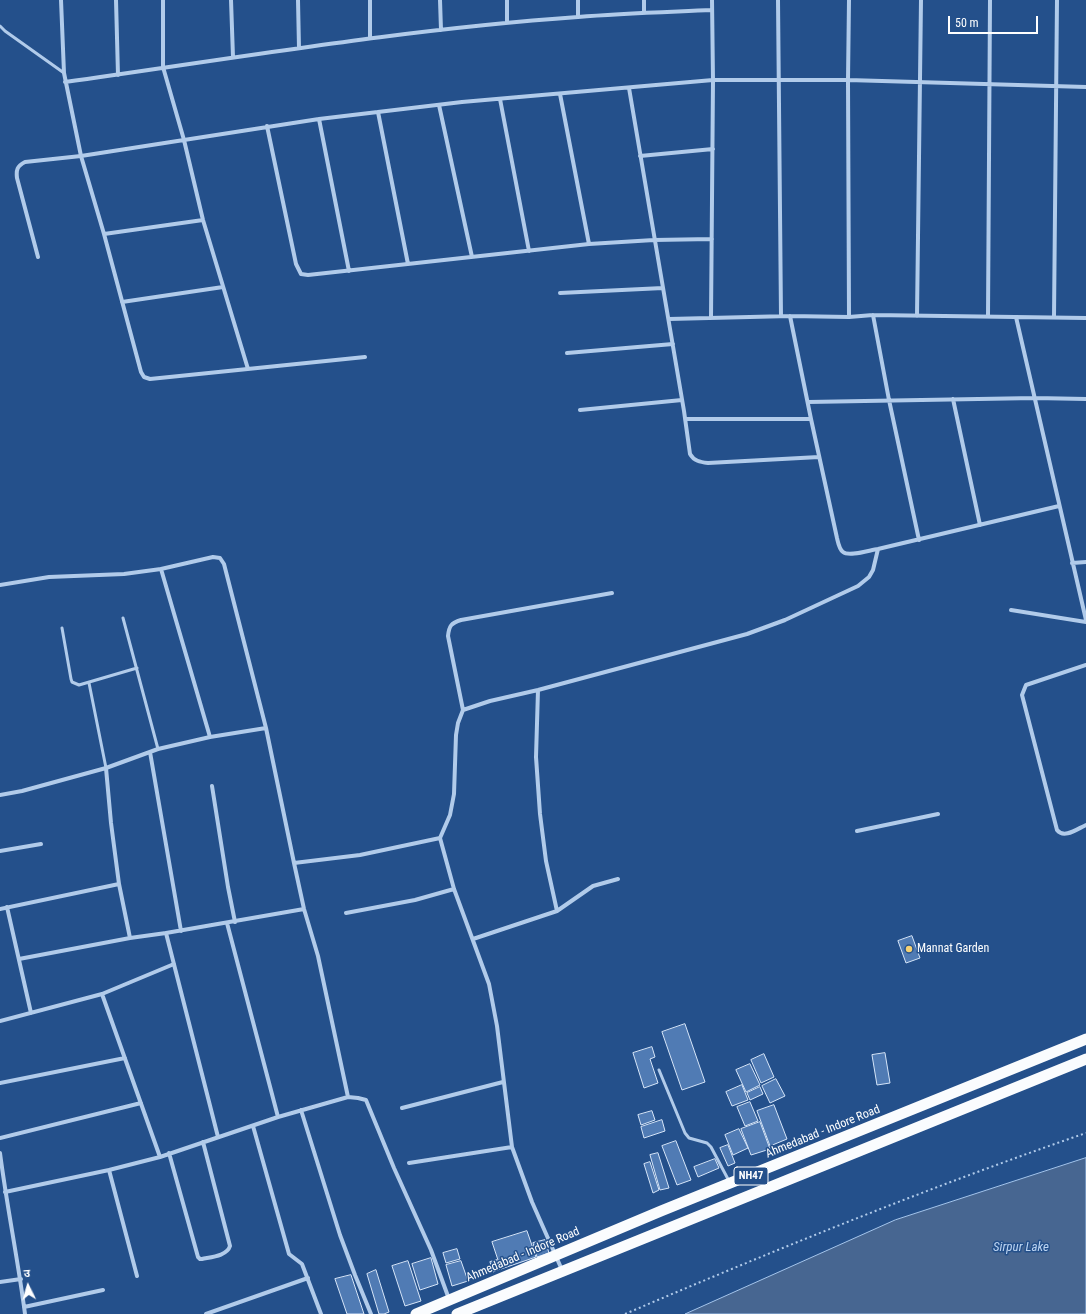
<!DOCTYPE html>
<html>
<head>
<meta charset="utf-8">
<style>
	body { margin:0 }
	#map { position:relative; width:1086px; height:1314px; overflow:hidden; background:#24508b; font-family:"Roboto Condensed","Noto Sans Devanagari",sans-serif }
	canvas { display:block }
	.north { position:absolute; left:8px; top:1266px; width:40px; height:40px; -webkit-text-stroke:3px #24508b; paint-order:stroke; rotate:355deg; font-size:11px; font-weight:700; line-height:16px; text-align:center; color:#fff }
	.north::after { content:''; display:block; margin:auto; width:14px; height:18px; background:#fff; clip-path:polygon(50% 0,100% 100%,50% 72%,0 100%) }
	.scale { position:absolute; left:948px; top:16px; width:90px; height:18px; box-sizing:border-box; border:2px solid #fff; border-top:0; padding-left:5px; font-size:12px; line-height:14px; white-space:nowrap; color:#fff; -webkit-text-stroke:3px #24508b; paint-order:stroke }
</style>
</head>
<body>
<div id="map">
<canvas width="1086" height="1314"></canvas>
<div class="north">उ</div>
<div class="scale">50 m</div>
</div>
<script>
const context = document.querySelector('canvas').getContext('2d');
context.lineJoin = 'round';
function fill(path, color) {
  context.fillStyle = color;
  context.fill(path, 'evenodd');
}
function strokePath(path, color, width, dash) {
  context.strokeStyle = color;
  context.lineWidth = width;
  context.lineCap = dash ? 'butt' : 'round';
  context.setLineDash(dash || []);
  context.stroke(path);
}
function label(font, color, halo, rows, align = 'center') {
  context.font = font + ' "Roboto Condensed",sans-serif';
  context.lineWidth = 3;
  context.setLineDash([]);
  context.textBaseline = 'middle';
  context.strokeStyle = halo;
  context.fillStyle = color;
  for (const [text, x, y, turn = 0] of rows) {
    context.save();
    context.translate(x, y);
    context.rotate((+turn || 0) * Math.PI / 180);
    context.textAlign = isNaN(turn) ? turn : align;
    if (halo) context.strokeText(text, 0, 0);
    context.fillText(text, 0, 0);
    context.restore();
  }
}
const water = new Path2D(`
	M1086,1158V1314H685L895,1220Z`);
const building = new Path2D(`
	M912,936L920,958L906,963L898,941Z
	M685,1024L705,1082L682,1090L662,1032Z
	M652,1047L655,1057L650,1059L658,1083L644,1088L633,1053Z
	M885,1053L890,1083L877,1085L872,1055Z
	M764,1054L774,1077L761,1083L751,1060Z
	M750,1064L760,1085L746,1092L736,1070Z
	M776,1079L785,1096L770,1103L762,1086Z
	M742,1085L748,1100L732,1106L726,1092Z
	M760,1087L763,1094L750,1100L747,1093Z
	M750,1102L758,1121L745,1126L737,1107Z
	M774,1105L787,1139L770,1146L757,1111Z
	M652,1111L655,1120L641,1125L638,1115Z
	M662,1120L665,1131L644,1138L641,1127Z
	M760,1122L770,1149L751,1155L741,1129Z
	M739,1129L748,1148L733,1155L725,1135Z
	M676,1141L691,1180L677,1185L662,1146Z
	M728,1145L735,1163L728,1166L720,1148Z
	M658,1153L669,1188L660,1190L650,1155Z
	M715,1159L719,1168L698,1177L694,1167Z
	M650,1162L659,1190L653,1193L644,1164Z
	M527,1231L536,1257L501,1269L492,1242Z
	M545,1240L549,1253L537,1257L533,1243Z
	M457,1249L460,1259L446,1263L443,1253Z
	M431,1258L438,1284L420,1290L412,1264Z
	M497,1260L500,1269L493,1272L490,1262Z
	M408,1261L421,1301L405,1306L392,1266Z
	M461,1261L468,1281L452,1286L446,1265Z
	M376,1270L389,1312L384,1314H379L367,1274Z
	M351,1275L364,1314H347L335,1279Z`);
const path = new Path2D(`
	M625,1314C777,1249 930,1187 1086,1133`);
const service = new Path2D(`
	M0,26L5,31L64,73
	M123,618L158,749
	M62,628L71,679L72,682L79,685L137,668
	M89,683L106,768
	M659,1070L685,1133L689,1138L707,1143L711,1147L729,1181`);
const minor = new Path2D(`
	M61,0L64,73L81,156L104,234L141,372L144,377L150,379L365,357
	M116,0L118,75
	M163,0V67L184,140L203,220L248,369
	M231,0L233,57
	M298,0L299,48
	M370,0V38
	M440,0L441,30
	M507,0V23
	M578,0V17
	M778,0L781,316
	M644,13V0
	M65,82C236,58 406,29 578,17C623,13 668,12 712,10
	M629,88L684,411L690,454C694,461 700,462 708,463L819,457
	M560,94L589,244
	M500,99L529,251
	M439,105L472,257
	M378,112L408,264
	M319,119L349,271
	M267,126L296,264L301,274L308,275L589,244L654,240L712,239
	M640,156L713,149
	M104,234L203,220
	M38,257L17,178C16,170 17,166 25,162L81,156L319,119L462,102L713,80H848L1086,87
	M560,293L663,288
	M122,302L223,287
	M873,315L889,400L919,540
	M790,316L811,419L837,538C838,542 839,549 843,552C849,557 870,550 878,549L1059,506
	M917,316L921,0
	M988,316L990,0
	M849,317L848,80L849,0
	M1016,317L1086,620
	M1054,317L1057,0
	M711,318L713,80L712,0
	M669,319L790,316L849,317L873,315L1086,318
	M567,353L673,344
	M953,399L980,525
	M808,402L1035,398L1086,399
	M580,410L682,400
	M685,419H811
	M1072,563L1086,562
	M161,569L210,737
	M0,585L49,577L124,574L161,569L213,557L220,558L224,564L266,728L294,863
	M1011,610L1086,622
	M1086,665L1026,685L1022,695L1057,830C1064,839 1077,829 1086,825
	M538,690L536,757L540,814L546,861L557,911
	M463,710L448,636C449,626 451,623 461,620L612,593
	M150,752L181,931
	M106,768L111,823L119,884L130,938
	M212,786L228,887L235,922
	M0,795L22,791L106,768L158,749L210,737L266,728
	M857,831L938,814
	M440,838L450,815L454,794L456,735L458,723L463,710L490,701L538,690L747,634L785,620L858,586L869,577L873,570L878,549
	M0,851L41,844
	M7,907L31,1013
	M0,909L119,884
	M346,913L415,900L454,889
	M473,939L557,911L593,886L618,879
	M19,959L130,938L166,933
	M0,1021L102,994
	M0,1083L125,1058
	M348,1097L318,956L304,909L294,863L360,855L440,838L454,889L489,984L497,1026L512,1147L532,1202L562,1270
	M402,1108L503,1082
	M301,1110L340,1235L355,1275L371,1314
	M278,1117L348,1097L358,1098L366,1100L394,1168L431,1250L449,1299
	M253,1126L289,1254L302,1264L321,1314
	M218,1137L166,933L304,909
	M0,1138L141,1103
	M0,1153C7,1207 18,1260 25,1314
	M169,1153L198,1257L200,1259H202C211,1257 227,1256 230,1246L203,1142
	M160,1157L102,994L174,964
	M409,1163L512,1147
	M109,1170L137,1276
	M5,1192L109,1170L160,1157L278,1117L227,923
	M0,1282L21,1279
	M24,1307L103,1290
	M206,1314L308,1278`);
const trunk = new Path2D(`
	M416,1314L661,1211L1086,1039
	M457,1314L1086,1059`);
const markers = [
	[909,949,4,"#f5d175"]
];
const shields = [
	[751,1176,34]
];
const shieldNames = [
	["NH47",751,1176]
];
const poiNames = [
	["Mannat Garden",917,949]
];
const streetNames = [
	["Ahmedabad - Indore Road",823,1132,-22],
	["Ahmedabad - Indore Road",523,1255,-23]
];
const waterNames = [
	["Sirpur Lake",1021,1248]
];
fill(water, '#476691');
strokePath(water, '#a5c5eb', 1);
fill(building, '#507bb4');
strokePath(building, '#d6e5f8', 1);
strokePath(path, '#b1cbea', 2, [2, 3]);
strokePath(service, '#b1cbea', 3);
strokePath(minor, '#b1cbea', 4);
strokePath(trunk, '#fafcfe', 11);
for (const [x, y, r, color] of markers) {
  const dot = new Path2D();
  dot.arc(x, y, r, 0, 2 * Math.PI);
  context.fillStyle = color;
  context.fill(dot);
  strokePath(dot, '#24508b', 1.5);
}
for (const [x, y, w] of shields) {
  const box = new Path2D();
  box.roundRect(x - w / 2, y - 9, w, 18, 3);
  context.fillStyle = '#24508b';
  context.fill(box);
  strokePath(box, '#fff', 1);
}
label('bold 11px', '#fff', null, shieldNames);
label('12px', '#fff', '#24508b', poiNames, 'left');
label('12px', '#fff', '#24508b', streetNames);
label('italic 13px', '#bdd5f2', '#24508b', waterNames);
</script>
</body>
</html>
